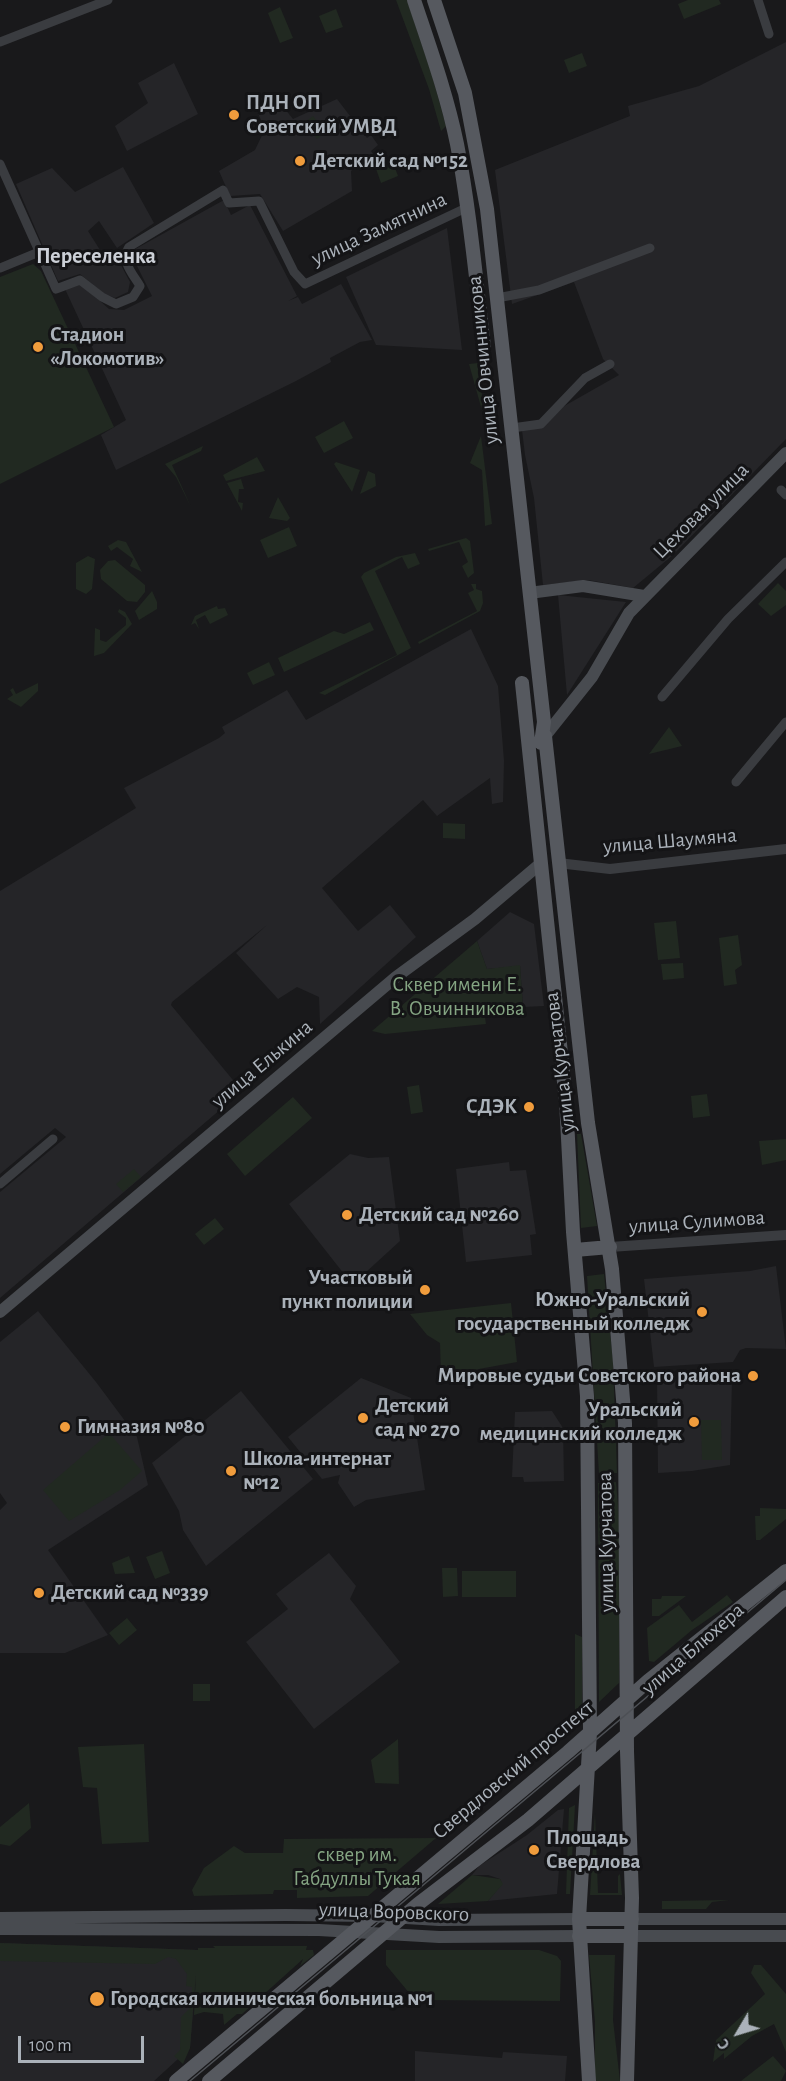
<!DOCTYPE html>
<html>
<head>
<meta charset="utf-8">
<style>
	body { margin:0 }
	#map { position:relative; width:786px; height:2081px; overflow:hidden; background:#19191b; font-family:"Alegreya Sans",sans-serif }
	canvas { display:block }
	.north { position:absolute; left:708px; top:2003px; width:60px; height:60px; -webkit-text-stroke:4px #141416; paint-order:stroke; rotate:232deg; font-size:16px; font-weight:700; line-height:24px; text-align:center; color:#abb2ba }
	.north::after { content:''; display:block; margin:auto; width:21px; height:27px; background:#abb2ba; clip-path:polygon(50% 0,100% 100%,50% 72%,0 100%) }
	.scale { position:absolute; left:18px; top:2036px; width:126px; height:27px; box-sizing:border-box; border:3px solid #abb2ba; border-top:0; padding-left:8px; font-size:18px; line-height:21px; white-space:nowrap; color:#abb2ba; -webkit-text-stroke:4px #141416; paint-order:stroke }
</style>
</head>
<body>
<div id="map">
<canvas width="786" height="2081"></canvas>
<div class="north">С</div>
<div class="scale">100 m</div>
</div>
<script>
const context = document.querySelector('canvas').getContext('2d');
context.lineJoin = 'round';
function fill(path, color) {
  context.fillStyle = color;
  context.fill(path, 'evenodd');
}
function strokePath(path, color, width, dash) {
  context.strokeStyle = color;
  context.lineWidth = width;
  context.lineCap = dash ? 'butt' : 'round';
  context.setLineDash(dash || []);
  context.stroke(path);
}
function label(font, color, halo, rows, align = 'center') {
  context.font = font + ' "Alegreya Sans",sans-serif';
  context.lineWidth = 6;
  context.setLineDash([]);
  context.textBaseline = 'middle';
  context.strokeStyle = halo;
  context.fillStyle = color;
  for (const [text, x, y, turn = 0] of rows) {
    context.save();
    context.translate(x, y);
    context.rotate((+turn || 0) * Math.PI / 180);
    context.textAlign = isNaN(turn) ? turn : align;
    if (halo) context.strokeText(text, 0, 0);
    context.fillText(text, 0, 0);
    context.restore();
  }
}
const built = new Path2D(`
	M786,42V439L673,555L633,588L588,580L543,585L534,498L525,455L522,430L619,375L603,359L574,282L512,304L495,170L630,116L628,106L699,86Z
	M174,63L198,114L127,151L115,126L148,103L138,83Z
	M272,93L293,119L337,99L367,138L371,135L378,145L371,151L373,154L351,171L352,191L283,231L260,194L230,196L219,171L255,150L265,129L253,102Z
	M123,167L154,223L117,248L99,221L88,231L107,261L116,256L130,282L128,292L115,298L103,293L80,274L58,281L16,184L52,168L75,192Z
	M224,200L231,215L250,205L297,296L288,301L298,297L302,304L341,284L372,340L360,342L330,358L331,362L296,381L116,470L101,435L126,420L65,289L80,283L109,309L124,310L152,296L130,252Z
	M447,228L462,350L376,345L346,277Z
	M558,595L626,602L567,695Z
	M471,629L498,686L504,761L503,802L492,804L490,778L437,816L423,800L322,888L358,931L390,905L416,937L320,1024L319,997L297,987L278,999L236,953L267,925L172,1002L171,1005L242,1091L0,1298V1192L66,1137L55,1128L0,1174V891L136,808L124,788L219,738L225,733L222,727L287,690L306,720Z
	M510,912L534,924L544,1006L523,1007L520,966L487,969L477,941Z
	M350,1154L368,1158L389,1157L400,1241L365,1273L348,1279L289,1204Z
	M509,1162L510,1171L526,1170L536,1234L530,1235L532,1255L466,1262L456,1169Z
	M776,1266L786,1349L746,1348L740,1350L733,1362L654,1367L644,1279L750,1271Z
	M38,1311L96,1382L137,1437L148,1485L48,1550L108,1635L65,1653H0V1510L7,1503L0,1493V1342Z
	M657,1377L732,1379L730,1465L692,1471L658,1473Z
	M361,1378L411,1398L425,1490L366,1500L354,1507L338,1483L340,1475L322,1479L288,1437Z
	M241,1391L313,1479L206,1566L183,1530L179,1511L152,1463Z
	M552,1411L563,1428L564,1481L524,1482L523,1477H512L515,1412Z
	M329,1553L356,1586L350,1599L400,1662L314,1729L246,1642L288,1609L276,1594Z
	M564,1809L557,1894L488,1901L502,1884L500,1879L488,1875H472L479,1866L527,1835L558,1810Z
	M0,1943L198,1950L190,2048L154,2081H0Z
	M415,2051L502,2058L503,2052L567,2056L565,2081H415Z`);
const green = new Path2D(`
	M396,0H407L432,75L446,126L441,131L429,89Z
	M688,0H719L721,4L684,19L678,4Z
	M280,7L293,38L280,43L268,13Z
	M336,9L343,27L326,33L319,16Z
	M582,53L587,66L569,73L564,60Z
	M313,116L326,132L317,139L304,123Z
	M392,160L398,176L381,183L375,166Z
	M33,264L41,271L114,427L0,484V277Z
	M478,363L484,412L483,414L469,364Z
	M344,421L353,438L324,453L315,437Z
	M481,436L492,524L485,526L482,470L470,463Z
	M203,446L201,451L172,465L191,507L176,477L165,464Z
	M257,457L265,471L226,481L223,475Z
	M336,462L360,470L352,492L334,464Z
	M368,471L375,474L376,486L360,494Z
	M241,479L244,489H239L238,502L243,503L242,511L227,483Z
	M278,497L290,518L287,521L269,518Z
	M289,527L297,546L268,558L260,540Z
	M466,538L470,541L474,573L468,578L462,566L468,562L459,542L429,551L428,549Z
	M118,540L126,542L142,572L130,566L133,559L117,547L111,551L108,546Z
	M415,553L420,564L408,569L402,557L375,571L411,648L325,695L319,693L397,655L361,577L364,573L396,557Z
	M88,556L95,559L92,589L86,594L76,589V563Z
	M115,560L145,585V592L137,602L127,601L101,579L100,570L108,561Z
	M778,583L786,591V605L771,616L758,604Z
	M471,584H476V589L482,591L483,603L480,611L419,644L418,642L477,611L468,593L474,590Z
	M152,591L157,602V609L139,620L135,611Z
	M217,606L218,609L225,608L228,615L210,624L205,615L196,620L199,629L195,623L191,625L195,616Z
	M119,609L125,612L132,624L104,653L94,656L95,628L100,630V640L106,642L126,625V618L118,612Z
	M370,622L374,630L284,672L278,658L334,631L344,634Z
	M269,662L275,675L253,685L247,673Z
	M38,683V691L21,707L7,699L13,695L10,690L13,688L16,694Z
	M669,727L682,746L649,754Z
	M443,823L465,824V839L443,838Z
	M676,921L680,958L658,960L654,923Z
	M738,935L742,965L735,970L737,984L724,986L719,938Z
	M477,941L487,969L520,965L523,1007L484,1011L486,1024L385,1034L372,1031Z
	M683,963L684,978L663,980L661,964Z
	M419,1085L423,1112L411,1114L407,1087Z
	M707,1094L710,1116L693,1118L691,1096Z
	M293,1097L312,1118L245,1176L227,1154Z
	M577,1134H581L597,1226L581,1228Z
	M786,1139V1160L762,1165L759,1141Z
	M134,1169L141,1177L123,1192L116,1184Z
	M215,1218L224,1229L204,1245L195,1234Z
	M604,1274L613,1360L617,1473L599,1474L587,1276Z
	M511,1303L517,1362L441,1376L440,1343L427,1335L410,1314Z
	M701,1420H721L722,1460H702Z
	M109,1433L142,1471L120,1490L69,1521L43,1490Z
	M616,1482L619,1517V1683L599,1702L598,1483Z
	M760,1508L786,1509V1519L760,1540H756L755,1516H760Z
	M162,1551L170,1573L155,1579L146,1557Z
	M129,1556L135,1573L115,1574L112,1563Z
	M442,1568H457L458,1596L443,1597Z
	M462,1571H516V1597H462Z
	M727,1595L733,1602L692,1630L654,1662L649,1661L647,1628L679,1605L692,1622Z
	M662,1596H686L659,1616H652V1599H661Z
	M127,1618L137,1630L119,1645L109,1633Z
	M575,1634L582,1637V1715H576L575,1712Z
	M193,1684H210V1701H193Z
	M398,1739L399,1784L375,1783L371,1760Z
	M144,1744L149,1842L102,1844L97,1788L83,1787L78,1747Z
	M29,1803L31,1828L10,1846L0,1844V1827Z
	M575,1805L570,1894H566L569,1808Z
	M595,1813L598,1893H618V1876L620,1874L622,1895H590Z
	M436,1838L368,1896L297,1898V1890H274L273,1894L194,1896L192,1890L204,1868L234,1846L245,1853H283L284,1839Z
	M472,1875L500,1879L503,1884L488,1901L438,1904Z
	M729,1900L712,1902L706,1909H662V1901Z
	M0,1943L198,1950V1948H215L213,1946H307L306,1950H313L314,1955L300,1966L303,1959L242,2014H237L224,2025L223,2014L204,2012L194,2015L196,1972L190,2048L183,2064L174,2056L180,2050L181,2017L192,2006V1987L186,1986L187,1974L176,1959L168,1957L155,1964L0,1961Z
	M386,1950H539L557,1956L561,1961L560,2001L415,2000L386,1965Z
	M589,1955H615L613,2020L620,2081H595V2022Z
	M754,1965H761L786,1994V2052L774,2024L752,2036L724,2059V2053L713,2062L716,2040L765,1994L751,1973Z
	M773,2056L786,2071L781,2081H741Z`);
const minor = new Path2D(`
	M758,0L769,34
	M0,42L108,0
	M0,164L56,289L80,280L102,297L116,304L133,297L140,286C133,274 120,261 129,247L223,190L229,203L259,201L294,272L305,284L468,207
	M0,268L39,252
	M497,298L539,290L650,248
	M512,428L541,424L585,378L610,364
	M781,490L786,495
	M662,697L728,619L786,562
	M736,782L786,722
	M0,1184L53,1139`);
const tertiary = new Path2D(`
	M558,863L610,869L786,849
	M610,1247L786,1235`);
const secondary = new Path2D(`
	M529,593L583,586L644,596
	M545,736L592,677L629,613L786,453
	M0,1312L396,977L475,919L540,864
	M0,1918L286,1915L373,1916L439,1920L579,1919
	M632,1919H786
	M0,1929L319,1930L439,1937L579,1936
	M630,1936H786`);
const primary = new Path2D(`
	M414,0C430,48 447,95 457,144C470,211 476,280 484,347
	M434,0L465,93L487,209L544,722L541,743
	M522,683L566,1101L573,1232L587,1396L590,1732L579,1919L589,2081
	M545,736L588,1123L612,1269L625,1423L627,1751L632,1898L627,2081
	M575,1250L610,1247
	M579,1919H632
	M579,1936H630
	M176,2081L568,1752L648,1681L786,1571
	M209,2081L418,1904L528,1820L786,1597`);
const tram = new Path2D(`
	M190,2081L786,1580`);
const markers = [
	[234,115,6,"#f09c3c"],
	[300,161,6,"#f09c3c"],
	[38,347,6,"#f09c3c"],
	[529,1107,6,"#f09c3c"],
	[347,1215,6,"#f09c3c"],
	[425,1290,6,"#f09c3c"],
	[702,1312,6,"#f09c3c"],
	[753,1376,6,"#f09c3c"],
	[363,1418,6,"#f09c3c"],
	[694,1422,6,"#f09c3c"],
	[65,1427,6,"#f09c3c"],
	[231,1471,6,"#f09c3c"],
	[39,1593,6,"#f09c3c"],
	[534,1850,6,"#f09c3c"],
	[97,1999,8,"#f09c3c"]
];
const poiNames = [
	["ПДН ОП",246,103],
	["Советский УМВД",246,127],
	["Детский сад №152",312,161],
	["Стадион",50,335],
	["«Локомотив»",50,359],
	["СДЭК",517,1107,"right"],
	["Детский сад №260",359,1215],
	["Участковый",413,1278,"right"],
	["пункт полиции",413,1302,"right"],
	["Южно-Уральский",690,1300,"right"],
	["государственный колледж",690,1324,"right"],
	["Мировые судьи Советского района",741,1376,"right"],
	["Детский",375,1406],
	["сад № 270",375,1430],
	["Уральский",682,1410,"right"],
	["медицинский колледж",682,1434,"right"],
	["Гимназия №80",77,1427],
	["Школа-интернат",243,1459],
	["№12",243,1483],
	["Детский сад №339",51,1593],
	["Площадь",546,1838],
	["Свердлова",546,1862],
	["Городская клиническая больница №1",110,1999]
];
const streetNames = [
	["улица Замятнина",379,229,-25],
	["улица Овчинникова",483,360,-96],
	["Цеховая улица",701,511,-45],
	["улица Шаумяна",670,841,-5],
	["улица Курчатова",560,1062,-97],
	["улица Елькина",262,1064,-40],
	["улица Сулимова",697,1222,-4],
	["улица Курчатова",606,1542,-91],
	["улица Блюхера",693,1649,-41],
	["Свердловский проспект",513,1770,-40],
	["улица Воровского",394,1912,2]
];
const parkNames = [
	["Сквер имени Е.",457,985],
	["В. Овчинникова",457,1009],
	["сквер им.",357,1855],
	["Габдуллы Тукая",357,1879]
];
const neighbourhoodNames = [
	["Переселенка",96,256]
];
fill(built, '#252528');
fill(green, '#212921');
strokePath(minor, '#3a3c40', 9);
strokePath(tertiary, '#3a3c40', 10);
strokePath(secondary, '#484b50', 12);
strokePath(primary, '#56595f', 14);
strokePath(tram, '#4d5055', 1.5);
for (const [x, y, r, color] of markers) {
  const dot = new Path2D();
  dot.arc(x, y, r, 0, 2 * Math.PI);
  context.fillStyle = color;
  context.fill(dot);
  strokePath(dot, '#141416', 2);
}
label('bold 21px', '#abb2ba', '#141416', poiNames, 'left');
label('21px', '#abb2ba', '#141416', streetNames);
label('21px', '#85a583', '#141416', parkNames);
label('bold 22px', '#ccd0d7', '#141416', neighbourhoodNames);
</script>
</body>
</html>
